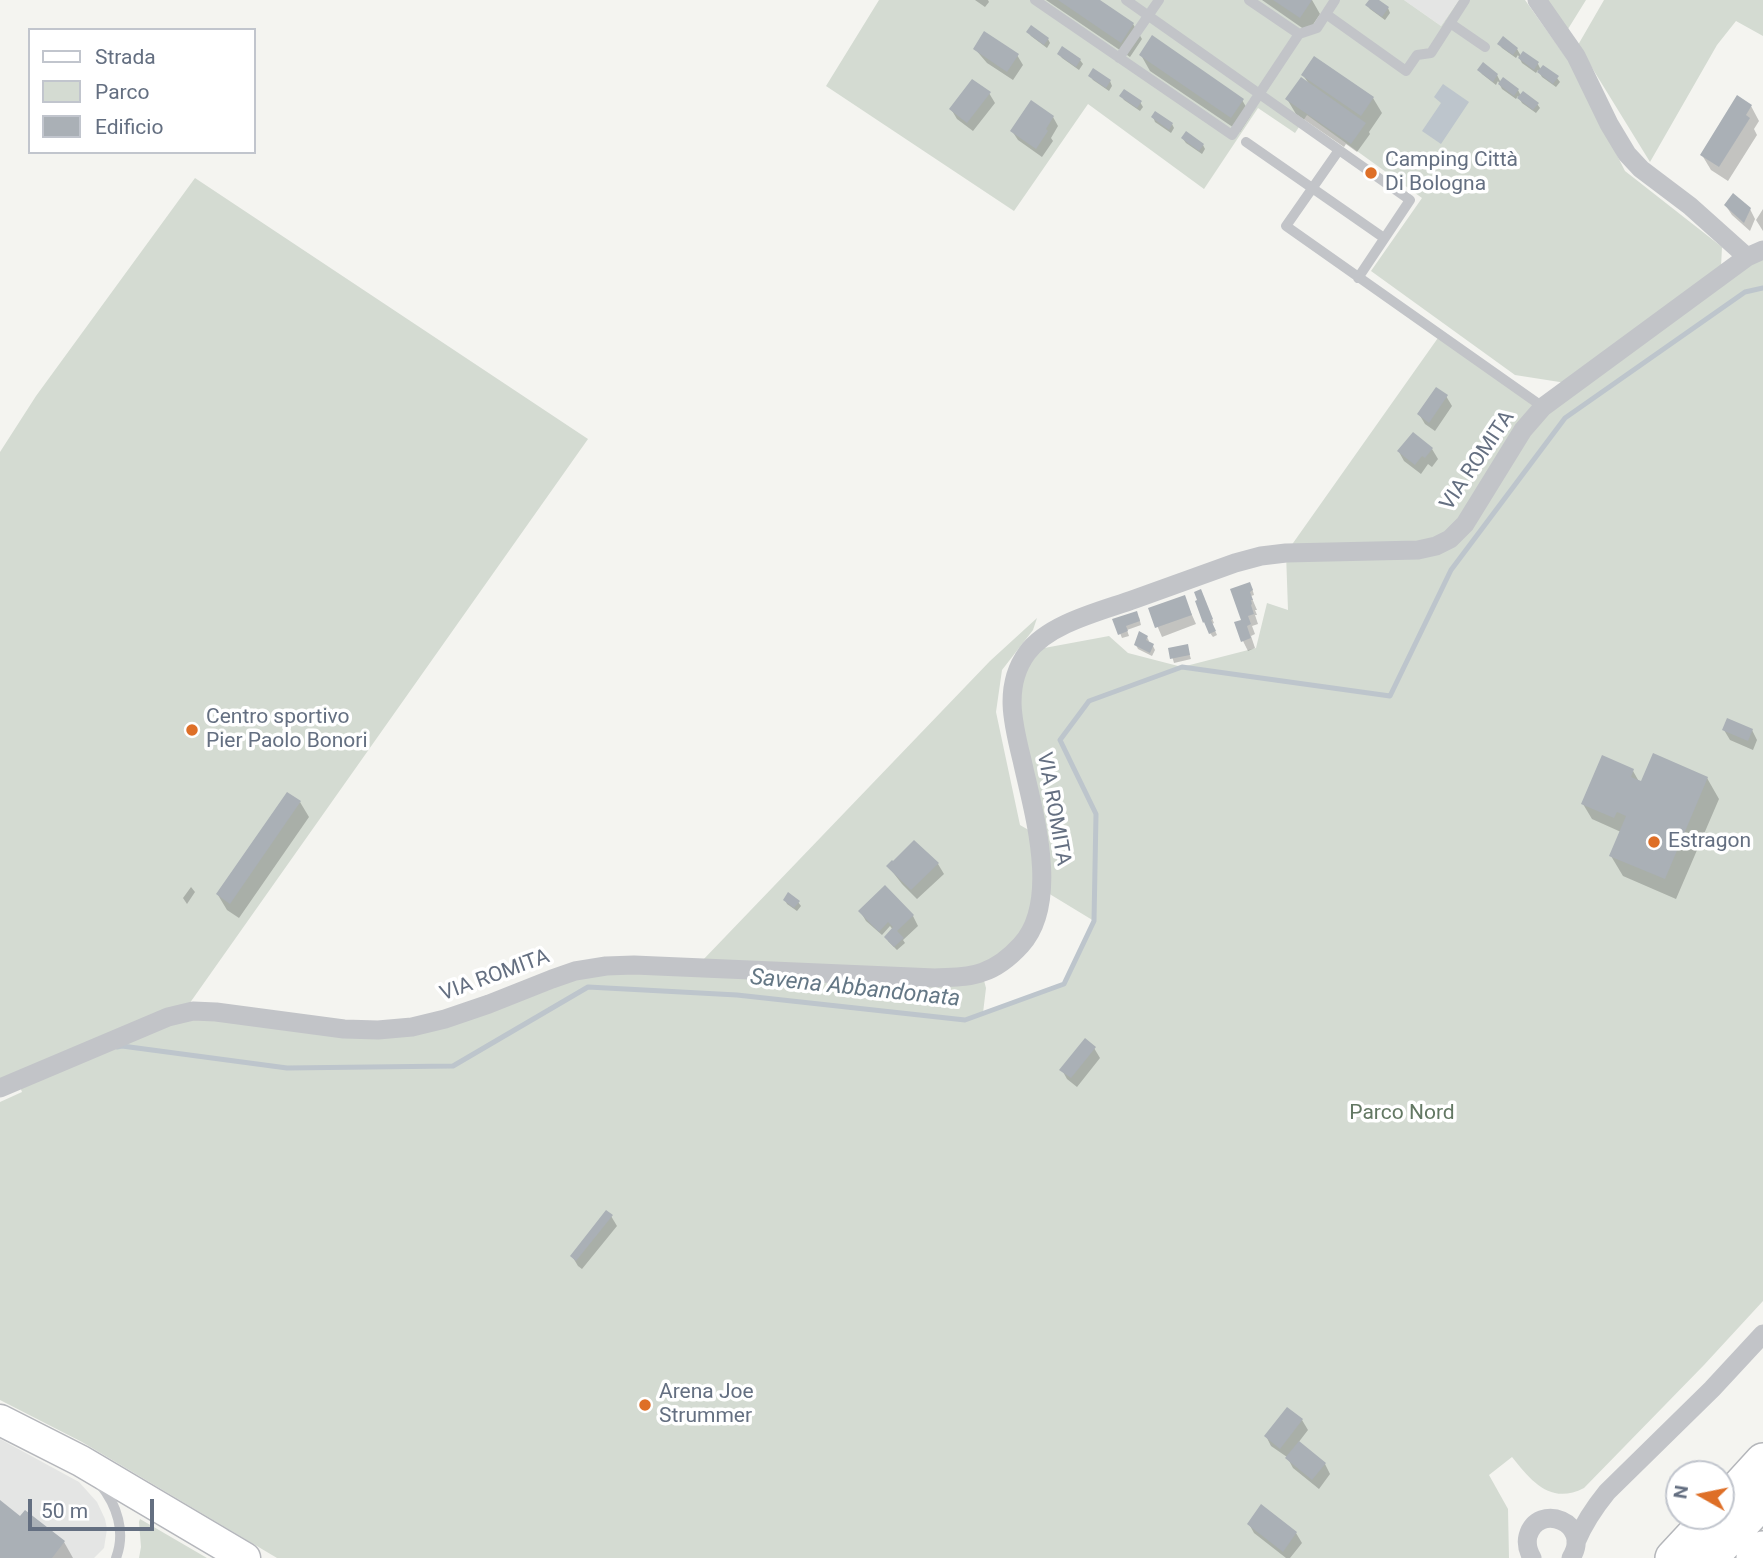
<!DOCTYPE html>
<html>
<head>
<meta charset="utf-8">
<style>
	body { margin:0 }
	#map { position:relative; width:1763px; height:1558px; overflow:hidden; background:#f4f4f0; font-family:Roboto,sans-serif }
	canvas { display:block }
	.legend { position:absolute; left:28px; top:28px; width:228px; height:126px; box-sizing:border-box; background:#fff; border:2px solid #c1c5cd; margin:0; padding:9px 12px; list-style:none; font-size:21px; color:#646f81 }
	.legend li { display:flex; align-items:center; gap:14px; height:35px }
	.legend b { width:35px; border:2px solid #c1c5cd }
	.north { position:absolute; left:1665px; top:1460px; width:70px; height:70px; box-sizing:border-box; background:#fff; border:2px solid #c1c5cd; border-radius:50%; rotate:279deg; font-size:19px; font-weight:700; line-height:28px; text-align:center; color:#646f81 }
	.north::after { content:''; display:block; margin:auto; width:24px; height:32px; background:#de6f27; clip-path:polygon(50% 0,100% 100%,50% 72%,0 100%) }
	.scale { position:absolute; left:28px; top:1499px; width:126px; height:32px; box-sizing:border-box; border:4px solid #646f81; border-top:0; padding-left:9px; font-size:21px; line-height:24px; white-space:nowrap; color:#646f81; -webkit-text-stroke:5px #fff; paint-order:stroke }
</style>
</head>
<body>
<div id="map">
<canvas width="1763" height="1558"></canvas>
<ul class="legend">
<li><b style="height:9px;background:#fff"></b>Strada</li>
<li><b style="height:19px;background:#d4dbd2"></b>Parco</li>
<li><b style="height:19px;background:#aab0b6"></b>Edificio</li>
</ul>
<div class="north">N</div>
<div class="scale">50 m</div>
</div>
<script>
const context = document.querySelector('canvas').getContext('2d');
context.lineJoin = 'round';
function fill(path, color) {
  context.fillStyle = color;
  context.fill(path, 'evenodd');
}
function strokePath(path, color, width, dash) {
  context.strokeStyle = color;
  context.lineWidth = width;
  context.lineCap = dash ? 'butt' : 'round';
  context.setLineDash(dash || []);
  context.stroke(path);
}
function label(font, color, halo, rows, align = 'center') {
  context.font = font + ' Roboto,sans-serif';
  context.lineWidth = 7;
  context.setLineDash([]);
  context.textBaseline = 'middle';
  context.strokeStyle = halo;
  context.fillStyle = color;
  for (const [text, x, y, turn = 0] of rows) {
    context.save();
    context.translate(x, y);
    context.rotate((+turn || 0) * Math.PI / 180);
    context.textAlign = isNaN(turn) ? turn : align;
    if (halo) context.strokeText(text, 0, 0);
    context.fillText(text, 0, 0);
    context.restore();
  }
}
const built = new Path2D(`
	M1404,0H1459L1441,26Z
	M0,1439L79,1482L97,1502L105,1519L107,1529L104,1548L94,1558H0Z`);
const green = new Path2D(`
	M879,0H1404L1441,26L1459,0H1525L1570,63L1625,171L1722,247L1721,267L1566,383L1515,375L1371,271L1422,198L1307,115L1295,133L1258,108L1204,189L1088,104L1014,211L826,86Z
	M1547,0H1586L1568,29Z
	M1604,0H1763V36L1736,21L1717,45L1650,162L1578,45Z
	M195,178L588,439L187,1007L378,1030L552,979L701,962L990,661L1037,618L1033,630L1002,670L996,712L1020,825L1037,835L1012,716L1028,651L1109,636L1128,653L1182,667L1256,648L1267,603L1288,610L1286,553L1440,335L1544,406L1763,250V1301L1704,1365L1584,1488C1551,1505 1532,1482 1512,1457L1489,1475L1508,1509L1509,1558H277L82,1442L0,1400V1102L22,1092L20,1087L0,1084V452L36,396ZM1043,890L1094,921L1064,985L983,1013L986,988L982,973L1034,926Z
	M140,1519L207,1558H139L141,1547L139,1522Z`);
const water = new Path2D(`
	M1443,84L1469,102L1441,144L1422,131L1441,103L1434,97Z`);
const shadow = new Path2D(`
	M975,0H988L989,2L985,7Z
	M1046,0H1097L1133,24L1142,39L1130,57Z
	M1262,0H1312L1320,14L1308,32Z
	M1371,0H1376L1388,8L1390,13L1385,20L1370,9L1367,5Z
	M1028,32L1048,39L1050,43L1047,48L1031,36Z
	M1499,44L1517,49L1521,56L1538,64L1541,70L1557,78L1560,82L1556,87L1542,77L1538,70L1536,73L1522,63L1518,55L1516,58L1502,48Z
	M975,49L1017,55L1023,65L1013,80L987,63Z
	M1059,54L1080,60L1083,64L1079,70L1062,58Z
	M1141,55L1242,100L1251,115L1240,132L1150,71Z
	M1479,70L1497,75L1501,83L1518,90L1521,96L1537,104L1540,108L1536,113L1522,103L1518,96L1516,99L1502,89L1498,81L1496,85L1482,74Z
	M1303,75L1373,98L1382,113L1369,132L1370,134L1357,152L1346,144L1344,147L1296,114L1287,99L1309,84Z
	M1090,76L1110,81L1112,86L1109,91L1093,80Z
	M989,93L995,103L973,131L957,119L951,109Z
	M1121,96L1140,102L1143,107L1140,111L1124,100Z
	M1751,106L1759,121L1754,129L1757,135L1728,181L1711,170L1702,155Z
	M1053,117L1058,126L1051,138L1053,141L1042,157L1018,140L1012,131Z
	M1153,117L1172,124L1174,128L1171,133L1155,122Z
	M1183,139L1203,145L1205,149L1202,154L1186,143Z
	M1726,206L1750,209L1755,219L1750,231L1732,215Z
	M1763,209V231L1756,220Z
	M1446,396L1452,406L1435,431L1425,424L1419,414Z
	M1432,449L1438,459L1432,467L1428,464L1421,474L1404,461L1399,452Z
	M1252,588L1254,595L1251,596L1257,610H1255L1257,615H1255L1258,624L1252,626L1255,634L1251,636L1255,648L1248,651L1243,641V621L1232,590Z
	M1202,596L1214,623L1212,624L1217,635L1213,637L1210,633Z
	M1184,597L1196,624L1162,637L1150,609Z
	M1139,617L1141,625L1127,630L1129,636L1122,638L1115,621Z
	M1147,637L1149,641L1148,643L1153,646L1155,650L1152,656L1138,649L1136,645Z
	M1187,646L1191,659L1174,663L1170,649Z
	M1724,730H1752L1757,740L1753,750L1730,740Z
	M1633,771L1641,785L1707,778L1719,799L1676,899L1623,876L1611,856L1621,832L1592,819L1583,804Z
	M300,802L309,817L239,918L227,910L218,895Z
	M923,849L938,864L944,874L917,899L902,884L888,866Z
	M191,887L195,892L187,904L183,898Z
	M785,900L798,902L801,906L797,911L787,904Z
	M860,911L913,916L918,926L903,940L905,943L897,950L888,941L893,930L890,926L882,935L866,921Z
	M1094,1048L1100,1058L1077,1087L1067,1079L1062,1070Z
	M611,1216L617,1226L582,1269L578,1266L572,1256Z
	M1288,1409L1302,1420L1308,1430L1298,1443L1325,1464L1330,1474L1319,1489L1293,1468L1287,1457L1271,1446L1266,1436Z
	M0,1503L21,1518L64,1542L73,1558H0Z
	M1262,1507L1296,1533L1302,1543L1290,1558H1286L1254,1533L1249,1524Z`);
const stream = new Path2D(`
	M117,1047L122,1046L287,1068L453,1066L588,987L737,995L965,1020L1064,984L1094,921L1096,814L1060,740L1089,701L1182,667L1390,696L1451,570L1565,418L1745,292L1763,288`);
const building = new Path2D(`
	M1058,0H1100L1134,23L1121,43Z
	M1273,0H1312L1300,18Z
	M1369,0H1379L1389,7L1382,17L1365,5Z
	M1031,25L1049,38L1044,45L1026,32Z
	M984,31L1019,54L1007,72L973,49Z
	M1152,35L1244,99L1231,118L1139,55Z
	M1503,36L1518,48L1513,55L1497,44Z
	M1062,46L1081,59L1076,67L1057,54Z
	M1523,51L1539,62L1534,70L1518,58Z
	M1314,56L1374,97L1361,116L1301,75Z
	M1483,62L1498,74L1493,82L1477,70Z
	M1543,65L1559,76L1553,84L1537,72Z
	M1093,68L1111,80L1106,88L1088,76Z
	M1301,77L1366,123L1351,144L1285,99Z
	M1503,77L1519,89L1514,96L1498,84Z
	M972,79L991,92L967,123L949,109Z
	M1124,89L1142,101L1137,108L1119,96Z
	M1523,91L1539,103L1533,110L1517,98Z
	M1737,95L1752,105L1746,115L1750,118L1719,167L1700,155Z
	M1031,100L1054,116L1046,129L1048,131L1036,149L1010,131Z
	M1155,111L1173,123L1169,130L1151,117Z
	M1186,131L1204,144L1199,151L1181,138Z
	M1733,193L1751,208L1744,223L1724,205Z
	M1436,387L1448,395L1429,423L1417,414Z
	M1413,432L1433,448L1425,458L1422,456L1415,465L1397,451Z
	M1250,582L1253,590L1250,592L1253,600H1251L1252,604L1251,605L1254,614L1248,616L1251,624L1247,626L1251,638L1241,642L1234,622L1241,620L1230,589Z
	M1201,589L1213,619L1211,620L1216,631L1209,634L1204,622L1203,623L1195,601L1197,600L1194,592Z
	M1185,595L1192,615L1155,628L1148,608Z
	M1137,611L1140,621L1126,626L1128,631L1118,635L1112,619Z
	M1139,631L1148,636L1146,640L1154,644L1150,653L1134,645Z
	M1188,644L1190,655L1170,659L1168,648Z
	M1727,718L1753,729L1748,741L1722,730Z
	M1653,753L1708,777L1665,879L1609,856L1626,816L1617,812L1614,818L1581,804L1602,755L1634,769L1631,777L1641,781Z
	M287,792L301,801L230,904L216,894Z
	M914,840L939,863L911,890L886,866L892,860L893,861Z
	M885,885L914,915L897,931L904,938L894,947L884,937L893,927L888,922L879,932L858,911Z
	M788,892L800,901L794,908L783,900Z
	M1085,1038L1096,1047L1071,1078L1059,1070Z
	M606,1210L613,1215L576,1261L570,1256Z
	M1287,1407L1303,1419L1280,1449L1264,1436Z
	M1299,1441L1326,1463L1312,1480L1285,1458Z
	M0,1500L20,1516L25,1510L65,1541L52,1558H0Z
	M1261,1504L1297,1532L1283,1552L1247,1524Z`);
const lane = new Path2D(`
	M1035,0L1232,135L1299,34L1249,0
	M1126,0L1339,150
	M1326,14L1406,71L1417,55L1431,53L1465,0
	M1450,23L1485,47
	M1299,34L1317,28L1335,0
	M1119,58L1159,0
	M1246,142L1384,238
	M1358,278L1410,200L1339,150L1286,226L1543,407
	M100,1484C117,1505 126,1532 116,1558`);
const street = new Path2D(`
	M1537,0L1576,56L1609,124L1627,154L1641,169L1690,206L1747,257
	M0,1088L168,1017L193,1011L216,1012L344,1029L378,1030L412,1027L445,1019L489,1004L552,979L575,971L606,966L634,965L935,978C951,977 968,978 983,972C998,967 1011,956 1021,945C1061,901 1033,811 1022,760C1013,724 1003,686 1027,653C1049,623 1102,611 1135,599C1169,587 1202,575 1235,563L1261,556L1286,553L1418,550L1436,546L1450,539L1465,524L1523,430L1543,407L1747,257L1763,250
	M1576,1542C1584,1523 1594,1508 1607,1492L1712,1389L1763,1334
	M1532,1558C1528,1551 1526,1544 1528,1536C1538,1501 1593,1523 1571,1558`);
const primary = new Path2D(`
	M0,1420L81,1461L245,1558`);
const highway = new Path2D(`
	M1721,1507L1763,1461
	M1673,1558L1712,1516
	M1710,1558L1763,1500
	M1754,1558L1763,1549`);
const markers = [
	[1371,173,7,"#de6f27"],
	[192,730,7,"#de6f27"],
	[1654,842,7,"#de6f27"],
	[645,1405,7,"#de6f27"]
];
const poiNames = [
	["Camping Città",1385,161],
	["Di Bologna",1385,185],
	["Centro sportivo",206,718],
	["Pier Paolo Bonori",206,742],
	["Estragon",1668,842],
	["Arena Joe",659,1393],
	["Strummer",659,1417]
];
const streetNames = [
	["VIA ROMITA",1478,461,-56],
	["VIA ROMITA",1053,809,80],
	["VIA ROMITA",495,976,-20]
];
const parkNames = [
	["Parco Nord",1402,1114]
];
const waterNames = [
	["Savena Abbandonata",855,989,6]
];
fill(built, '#e4e5e4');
fill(green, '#d4dbd2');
fill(water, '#bdc5cc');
fill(shadow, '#0003');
strokePath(stream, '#bdc5cc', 5);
fill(building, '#aab0b6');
strokePath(primary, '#b5b7bc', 33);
strokePath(highway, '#b4b6ba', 38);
strokePath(lane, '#c2c4c8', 10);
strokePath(street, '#c2c4c8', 19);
strokePath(primary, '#fff', 30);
strokePath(highway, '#fff', 35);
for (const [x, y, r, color] of markers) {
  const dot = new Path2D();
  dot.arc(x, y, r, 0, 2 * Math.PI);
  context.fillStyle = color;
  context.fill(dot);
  strokePath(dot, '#fff', 2.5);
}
label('21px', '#646f81', '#fff', poiNames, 'left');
label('21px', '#646f81', '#fff', streetNames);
label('21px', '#637863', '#fff', parkNames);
label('italic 23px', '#647785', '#fff', waterNames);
</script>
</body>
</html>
